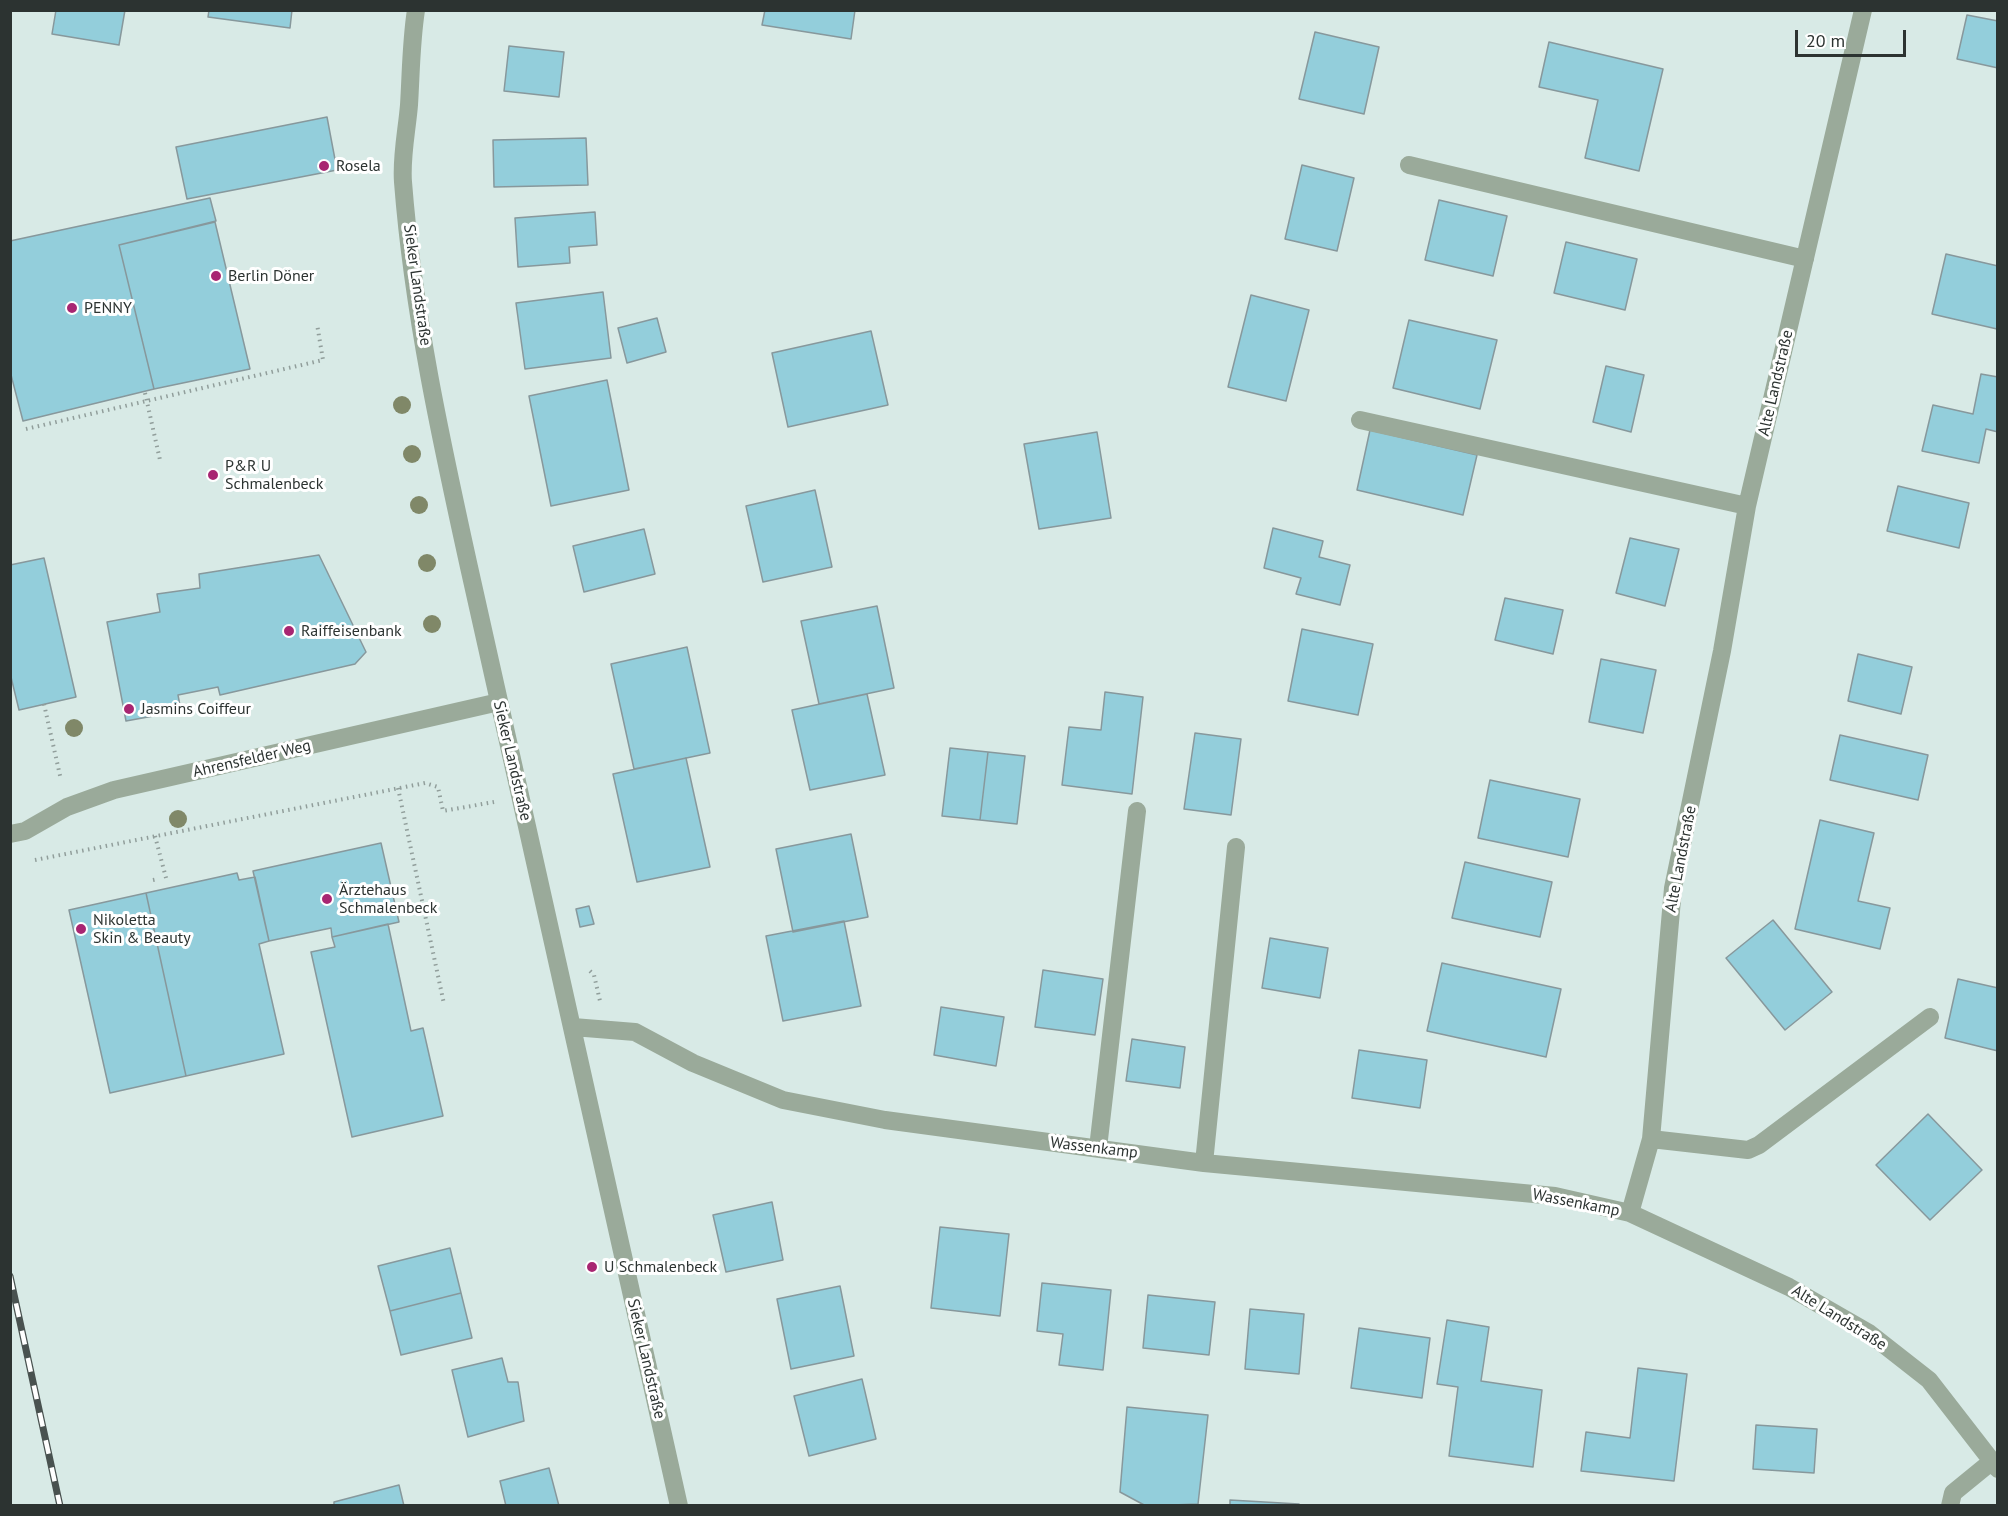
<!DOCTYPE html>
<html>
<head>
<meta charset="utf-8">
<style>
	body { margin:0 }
	#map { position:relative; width:2008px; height:1516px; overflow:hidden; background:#d8eae6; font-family:"PT Sans",sans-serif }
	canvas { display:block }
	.frame { position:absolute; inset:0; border:12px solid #2c3331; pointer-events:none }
	.scale { position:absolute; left:1795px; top:30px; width:111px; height:27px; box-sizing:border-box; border:3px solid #2c3331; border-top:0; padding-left:8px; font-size:18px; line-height:21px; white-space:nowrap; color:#2c3331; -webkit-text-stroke:4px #fff; paint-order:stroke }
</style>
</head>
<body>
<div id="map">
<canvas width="2008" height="1516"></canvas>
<div class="frame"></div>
<div class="scale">20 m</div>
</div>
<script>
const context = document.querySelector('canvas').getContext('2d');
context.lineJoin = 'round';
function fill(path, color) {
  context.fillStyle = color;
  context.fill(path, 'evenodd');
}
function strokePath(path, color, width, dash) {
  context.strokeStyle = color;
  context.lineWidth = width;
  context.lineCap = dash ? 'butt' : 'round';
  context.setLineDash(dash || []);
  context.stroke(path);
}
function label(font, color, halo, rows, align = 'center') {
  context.font = font + ' "PT Sans",sans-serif';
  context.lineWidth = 6;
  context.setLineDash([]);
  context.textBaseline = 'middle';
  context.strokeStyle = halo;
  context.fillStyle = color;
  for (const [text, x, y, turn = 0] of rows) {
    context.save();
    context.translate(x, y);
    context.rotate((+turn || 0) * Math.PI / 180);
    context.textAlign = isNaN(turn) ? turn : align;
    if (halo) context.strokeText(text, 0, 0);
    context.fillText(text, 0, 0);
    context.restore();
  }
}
const building = new Path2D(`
	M56,10H125L119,45L52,34Z
	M209,10H292L290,28L208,17Z
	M765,10H855L851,39L762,25Z
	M1967,15L1998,21V68L1957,59Z
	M1315,32L1379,47L1364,114L1299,99Z
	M1549,42L1663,69L1639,171L1585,158L1598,100L1539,87Z
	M509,46L564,52L559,97L504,91Z
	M327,117L337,170L187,199L176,147Z
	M586,138L588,185L494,187L493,140Z
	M1302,165L1354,178L1337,251L1285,239Z
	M210,198L216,221L119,245L154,389L23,421L10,371V241Z
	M1439,200L1507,216L1493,276L1425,260Z
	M595,212L597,245L569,247L570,263L518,267L515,218Z
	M215,222L250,369L154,389L119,245Z
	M1566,242L1637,259L1625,310L1554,293Z
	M1946,254L1998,266L1997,329L1932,314Z
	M603,292L611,358L525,369L516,303Z
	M1251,295L1309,310L1286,401L1228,387Z
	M657,318L666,352L627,363L618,328Z
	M1409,320L1497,340L1480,409L1393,388Z
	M871,331L888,405L788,427L772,353Z
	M1606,366L1644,375L1631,432L1593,422Z
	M1981,374L1998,377V432L1986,429L1979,463L1922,451L1933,405L1973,414Z
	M607,380L629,490L551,506L529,396Z
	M1370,430L1477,455L1463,515L1357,490Z
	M1097,432L1111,518L1039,529L1024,444Z
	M1898,486L1969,503L1959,548L1887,531Z
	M815,490L832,567L763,582L746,506Z
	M1273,528L1323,541L1319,557L1350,565L1340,605L1296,594L1301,578L1264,568Z
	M644,529L655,574L584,592L573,546Z
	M1630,538L1679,549L1665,606L1616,593Z
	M319,555L366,652L355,664L220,695L218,687L178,695L181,711L126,721L107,622L160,612L157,594L200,588L199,574Z
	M44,558L76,697L19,710L10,673V565Z
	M1505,598L1563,610L1553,654L1495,640Z
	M877,606L894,688L819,704L801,621Z
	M1302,629L1373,644L1358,715L1288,701Z
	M687,647L710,753L634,769L611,664Z
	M1858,654L1912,667L1901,714L1848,701Z
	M1601,659L1656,670L1643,733L1589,722Z
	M1105,692L1143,697L1132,794L1062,785L1069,727L1101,730Z
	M867,694L885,775L810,790L792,710Z
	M1195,733L1241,739L1231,815L1184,809Z
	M1840,735L1928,755L1918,800L1830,780Z
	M950,748L988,752L980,820L942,816Z
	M988,752L1025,756L1017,824L980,820Z
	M686,758L710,867L637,882L613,774Z
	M1490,780L1580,799L1568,857L1478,838Z
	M1820,820L1874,833L1858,901L1890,908L1880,949L1795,929Z
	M851,834L868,917L793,932L776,849Z
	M381,843L399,922L332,937L331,928L269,941L253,871Z
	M1465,862L1552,882L1540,937L1452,918Z
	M237,873L239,880L255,877L269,941L259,944L284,1054L186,1076L146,893Z
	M146,893L186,1076L110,1093L69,910Z
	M589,906L594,924L580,927L576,909Z
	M1773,920L1832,992L1785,1030L1726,958Z
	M844,921L861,1006L783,1021L766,936Z
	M388,924L411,1031L423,1028L443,1116L352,1137L311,952L335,947L332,937Z
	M1270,938L1328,948L1320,998L1262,988Z
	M1442,963L1561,989L1546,1057L1427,1031Z
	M1043,970L1103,979L1095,1035L1035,1027Z
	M1958,979L1998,988V1051L1945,1038Z
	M941,1007L1004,1017L996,1066L934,1055Z
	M1132,1039L1185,1047L1180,1088L1126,1081Z
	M1359,1050L1427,1060L1420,1108L1352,1098Z
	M1928,1114L1982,1170L1930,1220L1876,1165Z
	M772,1202L783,1260L726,1272L713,1215Z
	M940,1227L1009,1234L1000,1316L931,1308Z
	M450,1248L461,1293L390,1311L378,1266Z
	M1042,1283L1111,1290L1103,1370L1059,1365L1063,1334L1037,1331Z
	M840,1286L854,1356L791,1369L777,1299Z
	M461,1293L472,1338L401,1355L390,1311Z
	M1148,1295L1215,1302L1209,1355L1143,1348Z
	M1250,1309L1304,1314L1299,1374L1245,1369Z
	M1447,1320L1489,1327L1481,1381L1542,1390L1533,1467L1449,1456L1458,1387L1437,1384Z
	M1359,1328L1430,1338L1422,1398L1351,1388Z
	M502,1358L508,1382H518L524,1421L468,1437L452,1370Z
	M1638,1368L1687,1374L1674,1481L1581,1471L1586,1432L1630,1438Z
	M862,1379L876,1439L809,1456L794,1396Z
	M1127,1407L1208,1415L1198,1504L1146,1506L1120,1492Z
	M1756,1425L1817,1429L1814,1473L1753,1469Z
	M549,1468L559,1506H506L500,1481Z
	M399,1485L404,1506H334V1502Z
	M1230,1500L1299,1504V1506H1230Z`);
const path = new Path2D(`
	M145,393L160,460
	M26,429L323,360L317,324
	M44,704L61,780
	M398,788L444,1004
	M155,836L166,878
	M35,860L425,783L438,787L443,811L494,802
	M153,880L158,879
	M590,971L594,975L600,1001`);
const minor = new Path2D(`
	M416,10C411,42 411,73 409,105C407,130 401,157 403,182C413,312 441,440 469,567L679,1506
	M1409,165L1805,259
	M1360,420L1747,506
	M10,834L25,831L67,807L114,790L499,702
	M573,1027L635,1032L693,1063L783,1100L885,1120L1204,1163L1555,1196L1630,1213L1789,1287L1869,1333L1929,1380L1998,1469
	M1651,1139L1748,1150L1759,1145L1930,1017
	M1098,1148L1137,811
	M1204,1163L1236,847
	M1630,1213L1651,1139L1673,888L1722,651L1747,506L1863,10
	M1950,1506L1953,1493L1991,1462`);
const rail = new Path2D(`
	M10,1276L60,1506`);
const trees = [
	[402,405],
	[412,454],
	[419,505],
	[427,563],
	[432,624],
	[74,728],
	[178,819]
];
const markers = [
	[324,166,6,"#a82672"],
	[216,276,6,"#a82672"],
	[72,308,6,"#a82672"],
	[213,475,6,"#a82672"],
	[289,631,6,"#a82672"],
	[129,709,6,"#a82672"],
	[327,899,6,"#a82672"],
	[81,929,6,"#a82672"],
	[592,1267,6,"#a82672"]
];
const poiNames = [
	["Rosela",336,166],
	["Berlin Döner",228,276],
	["PENNY",84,308],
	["P&R U",225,466],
	["Schmalenbeck",225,484],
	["Raiffeisenbank",301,631],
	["Jasmins Coiffeur",141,709],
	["Ärztehaus",339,890],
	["Schmalenbeck",339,908],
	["Nikoletta",93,920],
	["Skin & Beauty",93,938],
	["U Schmalenbeck",604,1267]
];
const streetNames = [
	["Sieker Landstraße",417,285,82],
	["Alte Landstraße",1776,383,-77],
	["Ahrensfelder Weg",252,759,-13],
	["Sieker Landstraße",512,761,77],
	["Alte Landstraße",1681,859,-79],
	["Wassenkamp",1094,1148,7],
	["Wassenkamp",1576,1203,11],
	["Alte Landstraße",1839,1318,32],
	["Sieker Landstraße",646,1359,77]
];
fill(building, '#93cedb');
strokePath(building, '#87989c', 1.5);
strokePath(path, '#919e9b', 4, [1.5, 4.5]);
strokePath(minor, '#9aaa9a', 18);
strokePath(rail, '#495250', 7);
strokePath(rail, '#fff', 4.5, [14]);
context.fillStyle = '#808868';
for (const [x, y] of trees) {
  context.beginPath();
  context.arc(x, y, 9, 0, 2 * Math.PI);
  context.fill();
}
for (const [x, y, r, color] of markers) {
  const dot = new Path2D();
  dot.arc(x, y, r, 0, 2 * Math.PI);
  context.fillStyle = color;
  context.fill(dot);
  strokePath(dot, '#fff', 2);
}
label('16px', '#2c3331', '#fff', poiNames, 'left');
label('16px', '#2c3331', '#fff', streetNames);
</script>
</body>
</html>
